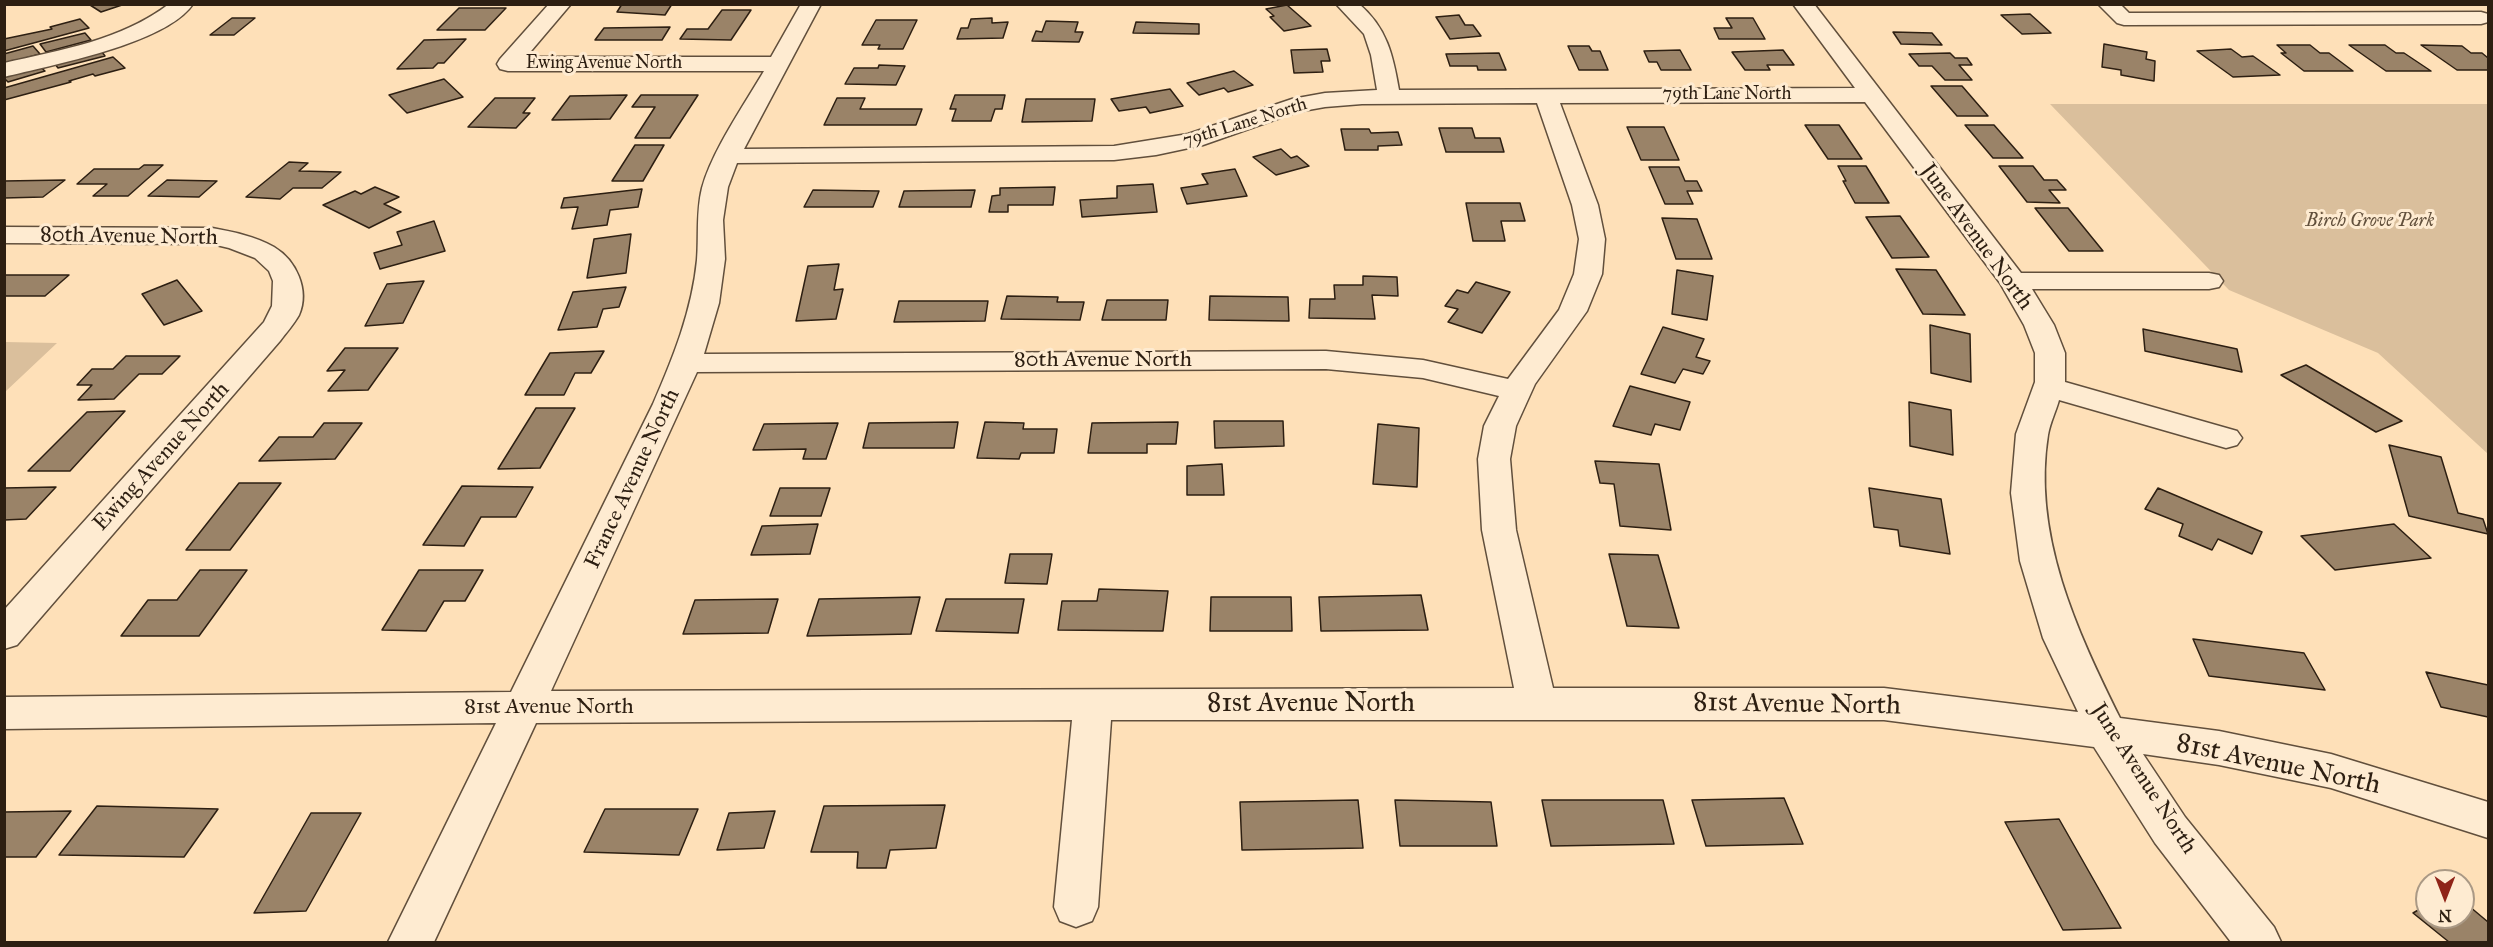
<!DOCTYPE html>
<html>
<head>
<meta charset="utf-8">
<style>
	body { margin:0 }
	#map { position:relative; width:2493px; height:947px; overflow:hidden; background:#fee0b8; font-family:"IM FELL Great Primer",serif }
	canvas { display:block }
	.frame { position:absolute; inset:0; border:6px solid #2d1f12; pointer-events:none }
	.north { position:absolute; left:2415px; top:869px; width:60px; height:60px; box-sizing:border-box; background:#feebd1; border:2px solid #aa9985; border-radius:50%; rotate:180deg; font-size:16px; font-weight:700; line-height:24px; text-align:center; color:#2d1f12 }
	.north::after { content:''; display:block; margin:auto; width:21px; height:27px; background:#8f2418; clip-path:polygon(50% 0,100% 100%,50% 72%,0 100%) }
</style>
</head>
<body>
<div id="map">
<canvas width="2493" height="947"></canvas>
<div class="frame"></div>
<div class="north">N</div>
</div>
<script>
const context = document.querySelector('canvas').getContext('2d');
context.lineJoin = 'round';
function fill(path, color) {
  context.fillStyle = color;
  context.fill(path, 'evenodd');
}
function strokePath(path, color, width, dash) {
  context.strokeStyle = color;
  context.lineWidth = width;
  context.lineCap = dash ? 'butt' : 'round';
  context.setLineDash(dash || []);
  context.stroke(path);
}
function label(font, color, halo, rows, align = 'center') {
  context.font = font + ' "IM FELL Great Primer",serif';
  context.lineWidth = 6;
  context.setLineDash([]);
  context.textBaseline = 'middle';
  context.strokeStyle = halo;
  context.fillStyle = color;
  for (const [text, x, y, turn = 0] of rows) {
    context.save();
    context.translate(x, y);
    context.rotate((+turn || 0) * Math.PI / 180);
    context.textAlign = isNaN(turn) ? turn : align;
    if (halo) context.strokeText(text, 0, 0);
    context.fillText(text, 0, 0);
    context.restore();
  }
}
const green = new Path2D(`
	M2050,104H2488V454L2378,353L2229,290Z
	M5,342L57,343L5,392Z`);
const building = new Path2D(`
	M93,4H125L101,12L90,5Z
	M622,4H672L665,15L617,12Z
	M1287,5L1311,26L1284,31L1270,17L1274,16L1266,9Z
	M459,8H506L485,30H437Z
	M722,10H751L731,40L680,39L687,29H708Z
	M2030,14L2051,33L2022,34L2001,15Z
	M1459,15L1465,25H1473L1481,36L1450,39L1436,17Z
	M232,18H255L234,35H210Z
	M992,18V23L1008,22L1003,38L957,39L961,28H968L971,19Z
	M1726,18H1753L1765,39H1719L1714,28H1732Z
	M80,19L89,28L4,51V39L52,29L50,27Z
	M876,20H917L903,49H878L880,45H862Z
	M1046,21L1078,22L1075,32H1083L1079,42L1032,41L1036,31L1042,32Z
	M1136,22L1199,24V34L1133,33Z
	M670,27L662,40H595L604,28Z
	M1893,32L1932,33L1942,45L1901,44Z
	M85,33L91,40L46,52L40,44Z
	M466,39L444,63H438L433,68L397,69L424,40Z
	M2104,44L2147,52L2146,59L2155,61L2154,81L2121,75V70L2102,67Z
	M2277,45H2310L2320,53H2329L2353,71H2304L2281,53H2286Z
	M2349,45H2385L2396,53H2404L2431,71H2386Z
	M2421,45L2462,46L2471,53H2482L2488,58V70H2457Z
	M33,46L40,54L4,64V54Z
	M1568,46H1589L1592,51H1600L1608,70H1579Z
	M99,48L105,56L58,68L52,60Z
	M1327,49L1330,61H1321L1323,72L1294,73L1291,50Z
	M2231,49L2242,57L2253,56L2280,75L2233,77L2197,51Z
	M1680,50L1691,70H1661L1657,62H1649L1644,51Z
	M1783,50L1794,65H1767L1770,70H1745L1732,52Z
	M1499,53L1506,70H1478L1477,66H1450L1446,54Z
	M1950,53L1955,58H1967L1972,65H1959L1972,80H1945L1932,66H1919L1909,54Z
	M113,57L125,68L95,76L93,74L69,81L71,82L4,100V88Z
	M37,64L45,71L8,82L4,78V73Z
	M879,65L905,66L896,85L845,84L854,68H878Z
	M1234,71L1253,85L1228,92L1224,88L1199,95L1187,83Z
	M444,79L463,97L407,113L389,95Z
	M1931,86H1962L1988,116H1957Z
	M1170,89L1183,106L1150,113L1146,107L1119,111L1111,99Z
	M627,95L610,119L552,120L570,96Z
	M641,95H698L670,138H635L655,107H632Z
	M955,95H1005L1002,109H995L991,121H952L956,109H950Z
	M495,98H535L523,113H530L516,128L468,127Z
	M837,98H865L860,109H922L916,125H824Z
	M1026,99H1095L1092,121L1022,122Z
	M1805,125H1839L1862,159H1828Z
	M1965,125H1994L2023,158H1993Z
	M1627,127H1664L1679,160H1641Z
	M1439,128H1472L1475,138H1500L1504,152H1446Z
	M1341,129H1369L1371,133L1398,132L1402,145L1378,146V150H1345Z
	M635,145H664L643,181H612Z
	M1281,149L1291,158L1297,156L1309,166L1276,175L1253,157Z
	M289,162L308,163L299,171L341,172L322,188H293L280,199L246,197Z
	M144,165H163L128,196H93L107,184H77L94,169H139Z
	M1838,166H1866L1889,203H1855L1843,181H1846Z
	M1999,166H2033L2044,180H2057L2066,190H2049L2060,203L2027,202Z
	M1649,167H1679L1685,181H1697L1702,191H1687L1693,204H1665Z
	M1235,169L1247,196L1187,204L1181,188L1208,184L1202,174Z
	M65,180L43,197L4,198V181Z
	M167,180L217,181L199,197L148,196Z
	M1153,184L1157,212L1082,217L1080,200L1117,198V186Z
	M375,187L399,197L384,204L401,212L369,228L323,205L355,191L361,194Z
	M1055,187L1053,205H1008V212H989L992,196L1000,195V188Z
	M642,189L638,207L610,210L607,225L572,229L578,207L561,208L564,198Z
	M813,190L879,191L873,207H804Z
	M975,190L971,207H899L904,191Z
	M1466,203H1520L1525,221H1501L1505,241H1473Z
	M2035,208H2068L2103,251H2069Z
	M1900,216L1929,257L1892,258L1866,217Z
	M1662,218L1697,219L1712,259H1676Z
	M434,221L445,251L380,269L374,253L402,245L397,232Z
	M631,234L626,273L587,278L594,239Z
	M839,264L834,290L843,289L836,319L796,321L808,266Z
	M1896,269L1936,270L1965,315L1923,314Z
	M1677,270L1713,276L1707,320L1672,314Z
	M4,275H69L45,296H4Z
	M1363,276L1397,277L1398,296L1372,295L1375,319L1309,318L1310,299H1335L1334,285H1363Z
	M177,280L202,311L164,325L142,294Z
	M424,281L403,323L365,326L387,284Z
	M1476,282L1510,292L1482,333L1448,322L1458,309L1445,306L1457,290L1468,293Z
	M626,287L619,307L603,309L597,327L558,330L573,292Z
	M1007,296L1058,297L1057,302H1084L1080,320L1001,319Z
	M1210,296L1288,297L1289,321L1209,320Z
	M1107,300H1168L1166,320H1102Z
	M899,301H988L985,321L894,322Z
	M1930,325L1970,334L1971,382L1931,373Z
	M1663,327L1704,339L1696,357L1710,361L1703,374L1683,369L1675,383L1641,374Z
	M2143,329L2237,349L2242,372L2145,351Z
	M345,348H398L368,390L328,391L345,370L327,371Z
	M604,351L591,373H575L564,395H525L550,353Z
	M126,356H180L162,374H139L114,399L78,400L92,385H77L92,369H113Z
	M2306,365L2402,421L2376,432L2281,375Z
	M1630,386L1690,402L1680,430L1655,424L1651,435L1613,426Z
	M1909,402L1951,410L1953,455L1910,446Z
	M536,408H575L540,468L498,469Z
	M125,411L70,471H28L87,412Z
	M1214,421H1283L1284,446L1215,448Z
	M958,422L954,448H863L869,423Z
	M985,422L1024,423L1023,429H1057L1054,453H1021L1019,459L977,458Z
	M1178,422L1176,444H1147V453H1088L1092,423Z
	M324,423H362L335,459L259,461L279,437H313Z
	M838,423L826,459H803L806,449L753,450L764,424Z
	M1378,424L1419,428L1417,487L1373,484Z
	M2389,445L2441,457L2458,513L2483,519L2488,534L2409,516Z
	M1595,461L1659,464L1671,530L1620,526L1614,484L1600,483Z
	M1222,464L1224,495H1187V466Z
	M239,483H281L230,550H186Z
	M462,486L533,487L516,517H481L464,546L423,545Z
	M56,487L26,519L4,520V488Z
	M780,488H830L821,516H770Z
	M1869,488L1941,499L1950,554L1900,546L1898,530L1874,527Z
	M2158,488L2262,532L2252,554L2218,539L2212,550L2179,536L2183,524L2145,509Z
	M818,524L810,554L751,555L762,526Z
	M2394,524L2431,558L2335,570L2301,536Z
	M1010,554H1052L1047,584L1005,583Z
	M1609,554L1658,555L1679,628L1627,626Z
	M200,570H247L199,636H121L148,600H177Z
	M419,570H483L465,601H444L426,631L382,630Z
	M1099,589L1168,591L1163,631L1058,630L1062,601H1097Z
	M1421,595L1428,630L1321,631L1319,597Z
	M920,597L911,634L807,636L819,599Z
	M1211,597H1291L1292,631H1210Z
	M778,599L768,633L683,634L695,600Z
	M946,599H1024L1018,633L936,631Z
	M2193,639L2304,653L2325,690L2209,676Z
	M2426,672L2488,685V717L2441,707Z
	M1784,798L1803,844L1706,846L1692,800Z
	M1358,800L1363,848L1242,850L1240,802Z
	M1395,800L1491,802L1497,846H1400Z
	M1542,800H1663L1674,844L1551,846Z
	M945,805L936,848L890,850L886,868H857L858,852H811L824,806Z
	M97,806L218,809L184,857L59,855Z
	M605,809H698L679,855L584,852Z
	M71,811L36,857H4V812Z
	M775,811L764,848L717,850L729,813Z
	M311,813H361L306,911L254,913Z
	M2059,819L2121,928L2063,930L2005,822Z
	M2463,901L2488,922V942H2449L2413,913L2427,905V917H2463Z`);
const minor = new Path2D(`
	M169,4H193C166,44 51,65 4,77V63C61,50 122,40 169,4Z
	M549,4H571L526,57H771L801,4H821L744,149L1114,146L1188,134L1292,99L1325,93L1377,90L1371,55L1364,34L1336,4H1359C1387,28 1393,55 1399,90L1855,88L1793,4H1814L2021,273H2209L2219,275L2223,281L2219,287L2209,289H2032L2054,325L2065,353V382L2237,431L2242,438L2237,445L2226,448L2059,400C2056,411 2050,423 2048,435C2032,535 2077,631 2120,718L2219,731L2331,754L2488,802V838L2331,788L2219,765L2143,754L2185,817L2274,927L2281,942H2231L2155,843L2094,747L1884,720H1111L1098,907L1092,921L1076,927L1060,921L1054,907L1072,720L536,723L434,942H388L496,723L4,729V697L511,692L653,404C673,358 692,311 697,260C699,236 696,212 702,188C712,151 744,105 764,71H508L500,69L497,64L500,59ZM1865,102L2000,283L2024,325L2035,353V382L2016,434L2011,493L2020,561L2043,638L2078,712L1884,688H1553L1516,530L1510,459L1516,426L1535,384L1587,311L1602,274L1605,239L1598,205L1560,103ZM1537,103L1572,205L1579,239L1574,274L1559,310L1508,379L1423,360L1326,351L704,354L719,303L725,259L723,220L728,187L737,163L1114,160L1156,155L1203,145L1297,112L1325,107L1362,104ZM1326,369L1423,378L1499,396L1484,426L1478,459L1482,530L1514,688L551,691L697,372Z
	M2098,4H2120L2129,13L2481,12L2488,14V22L2481,24L2124,25L2117,23Z
	M4,227L212,228C233,232 255,236 274,247C296,260 310,290 299,315C294,324 286,333 280,341L17,645L4,649V610L264,322L272,306L273,281L269,271L255,258L229,248L212,244L4,243Z`);
const farStreetnames = [
	["Ewing Avenue North",604,64],
	["79th Lane North",1727,95],
	["79th Lane North",1245,123,-17]
];
const farParknames = [
	["Birch Grove Park",2370,222]
];
const streetNames = [
	["80th Avenue North",129,237,1],
	["June Avenue North",1976,237,54],
	["80th Avenue North",1103,361],
	["Ewing Avenue North",162,457,-48],
	["France Avenue North",633,479,-65],
	["81st Avenue North",549,708],
	["June Avenue North",2143,779,57]
];
const nearStreetnames = [
	["81st Avenue North",1311,704],
	["81st Avenue North",1797,705,1],
	["81st Avenue North",2278,765,12]
];
fill(green, '#dabf9c');
fill(building, '#9a8368');
strokePath(building, '#2d1f12', 1.5);
strokePath(minor, '#614f3c', 3);
fill(minor, '#feebd1');
label('18px', '#2d1f12', '#feebd1', farStreetnames);
label('italic 18px', '#614f3b', '#feebd1', farParknames);
label('22px', '#2d1f12', '#feebd1', streetNames);
label('27px', '#2d1f12', '#feebd1', nearStreetnames);
</script>
</body>
</html>
